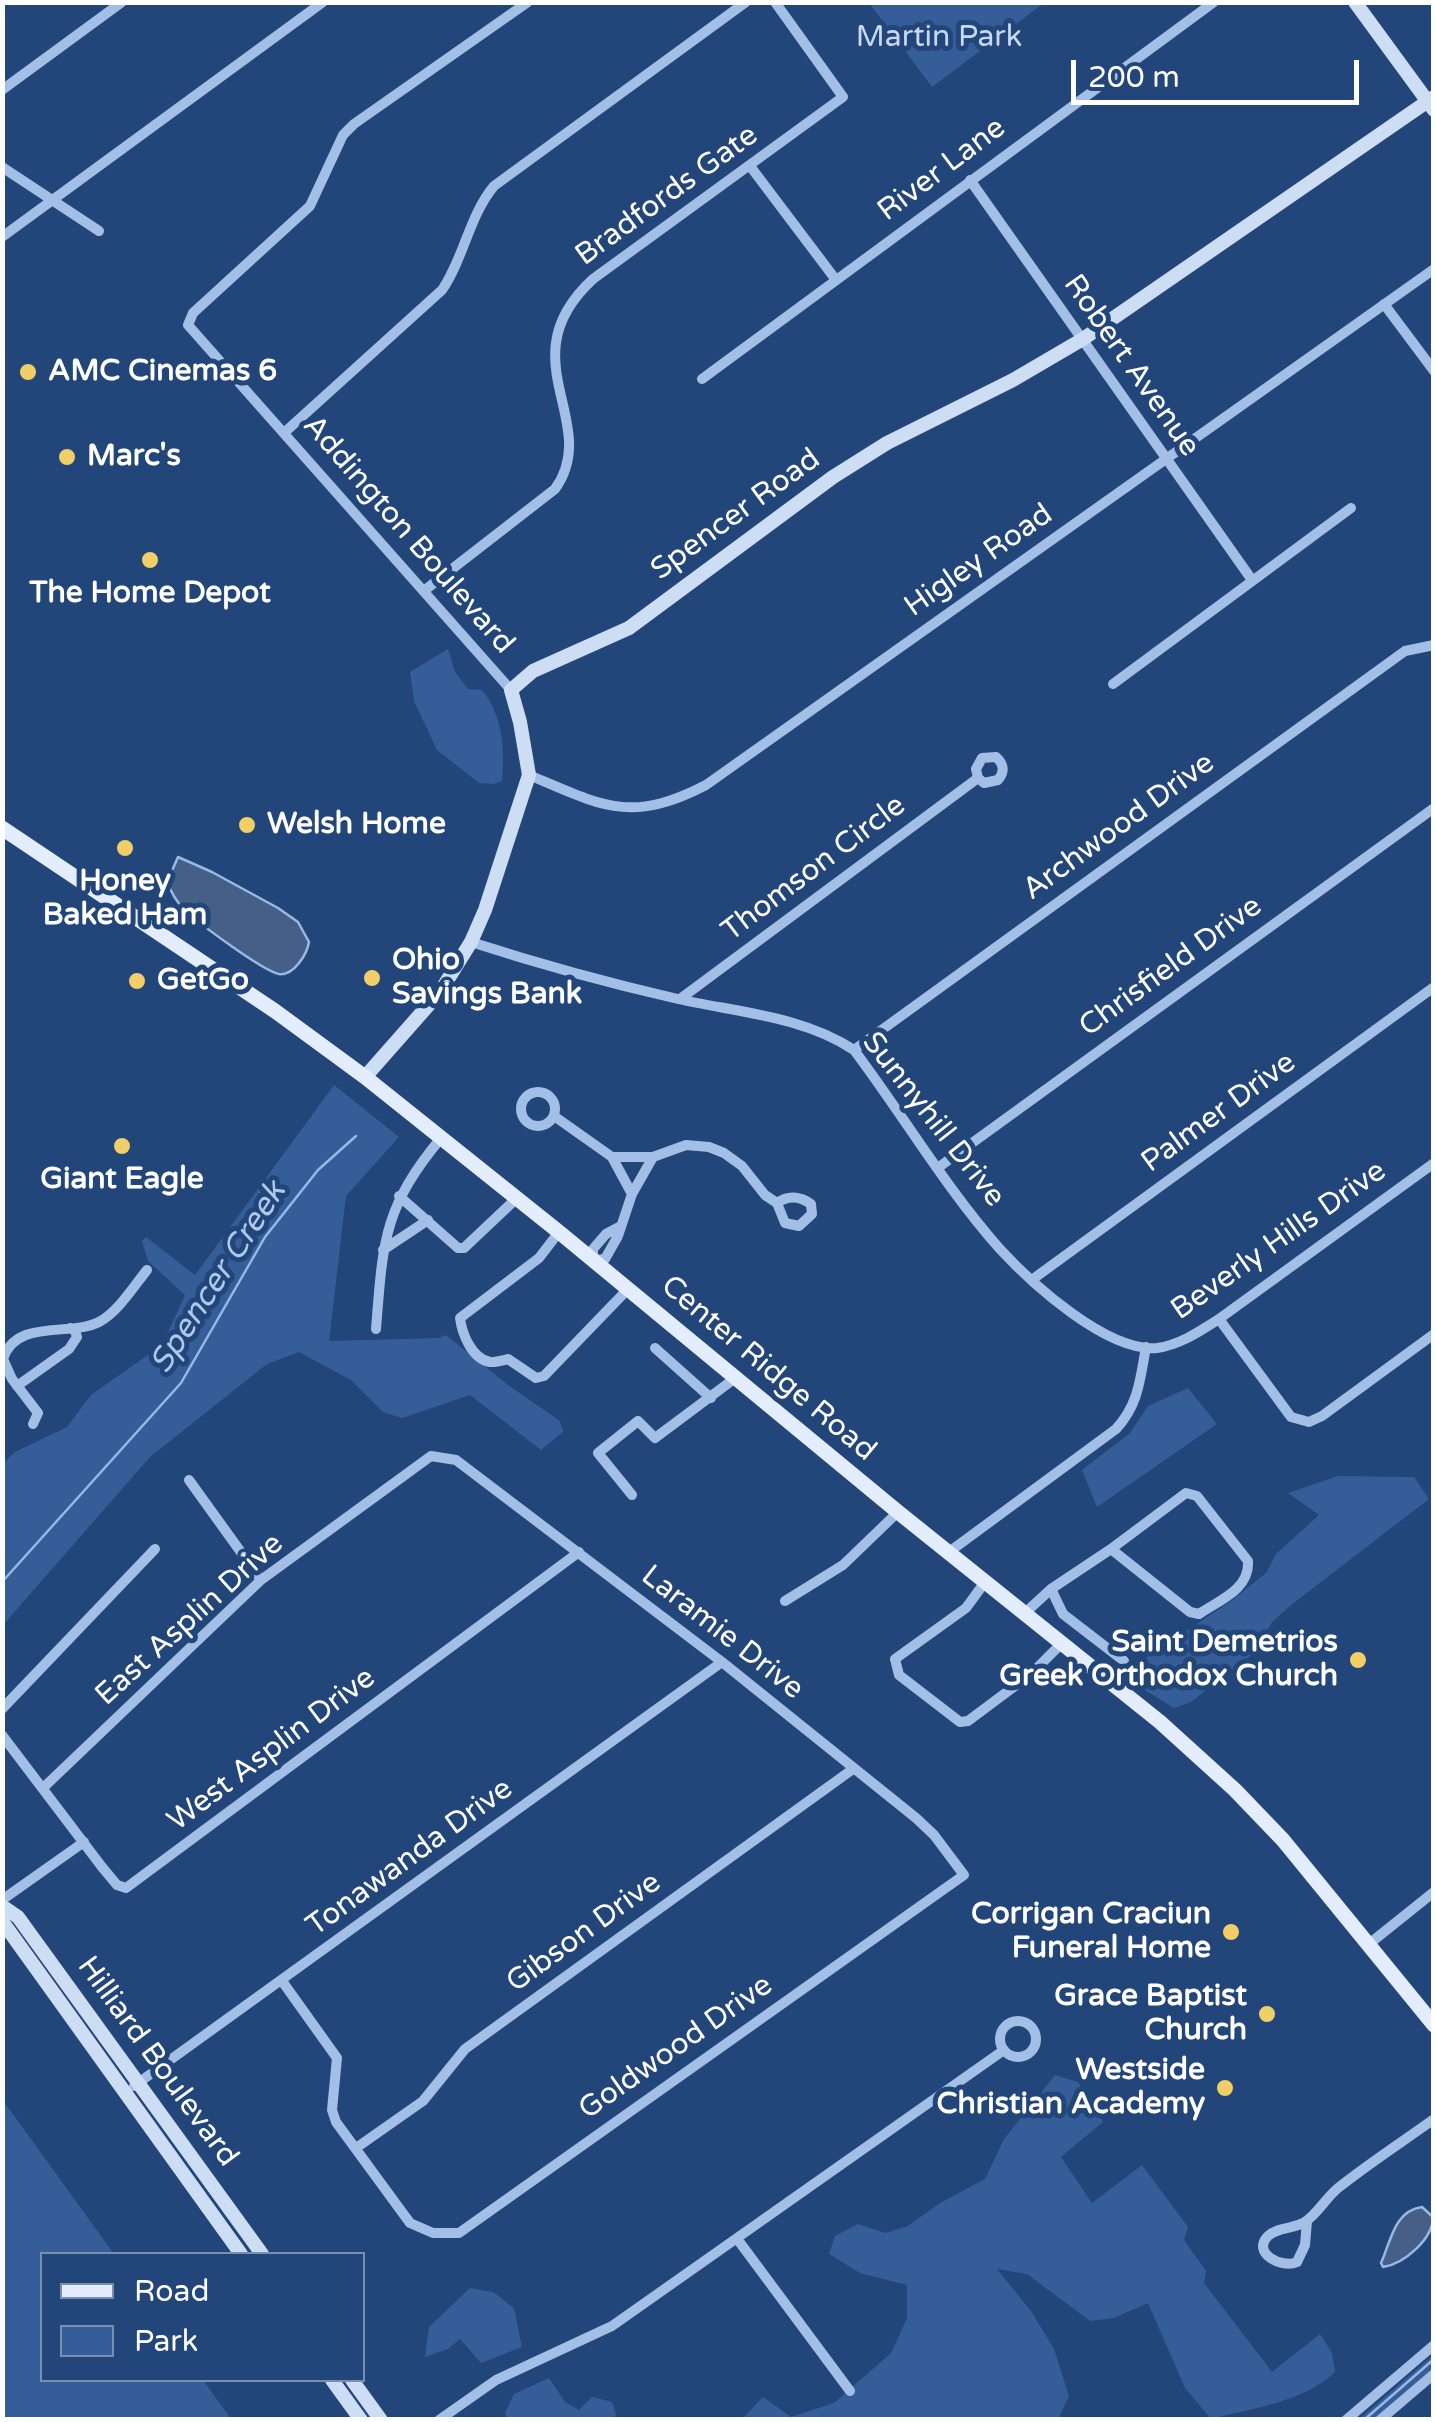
<!DOCTYPE html>
<html>
<head>
<meta charset="utf-8">
<style>
	body { margin:0 }
	#map { position:relative; width:1436px; height:2422px; overflow:hidden; background:#22457a; font-family:"Varela Round",sans-serif }
	canvas { display:block }
	.frame { position:absolute; inset:0; border:5px solid #fff; pointer-events:none }
	.legend { position:absolute; left:40px; top:2252px; width:325px; height:130px; box-sizing:border-box; background:#22457a; border:2px solid #7a8faf; margin:0; padding:12px 18px; list-style:none; font-size:30px; color:#fff }
	.legend li { display:flex; align-items:center; gap:20px; height:50px }
	.legend b { width:50px; border:2px solid #7a8faf }
	.scale { position:absolute; left:1071px; top:60px; width:288px; height:45px; box-sizing:border-box; border:5px solid #fff; border-top:0; padding-left:12px; font-size:30px; line-height:35px; white-space:nowrap; color:#fff; -webkit-text-stroke:8px #22457a; paint-order:stroke }
</style>
</head>
<body>
<div id="map">
<canvas width="1436" height="2422"></canvas>
<div class="frame"></div>
<ul class="legend">
<li><b style="height:12px;background:#e4edfd"></b>Road</li>
<li><b style="height:28px;background:#355e98"></b>Park</li>
</ul>
<div class="scale">200 m</div>
</div>
<script>
const context = document.querySelector('canvas').getContext('2d');
context.lineJoin = 'round';
function fill(path, color) {
  context.fillStyle = color;
  context.fill(path, 'evenodd');
}
function strokePath(path, color, width, dash) {
  context.strokeStyle = color;
  context.lineWidth = width;
  context.lineCap = dash ? 'butt' : 'round';
  context.setLineDash(dash || []);
  context.stroke(path);
}
function label(font, color, halo, rows, align = 'center') {
  context.font = font + ' "Varela Round",sans-serif';
  context.lineWidth = 10;
  context.setLineDash([]);
  context.textBaseline = 'middle';
  context.strokeStyle = halo;
  context.fillStyle = color;
  for (const [text, x, y, turn = 0] of rows) {
    context.save();
    context.translate(x, y);
    context.rotate((+turn || 0) * Math.PI / 180);
    context.textAlign = isNaN(turn) ? turn : align;
    if (halo) context.strokeText(text, 0, 0);
    context.fillText(text, 0, 0);
    context.restore();
  }
}
const green = new Path2D(`
	M869,3H1044L932,87Z
	M448,649L455,672L468,689L482,690C503,716 505,749 502,781L493,784L479,783L437,750L414,701L410,672Z
	M334,1085L399,1137L346,1196L329,1341L439,1338L446,1335L508,1385L560,1421L563,1432L541,1450L470,1395L402,1418L383,1412L351,1380L299,1352L267,1364L150,1457L3,1625V1463L15,1452L67,1427L91,1395L162,1345L185,1295L148,1261L142,1241L146,1237L195,1275Z
	M1188,1388L1217,1424L1097,1507L1082,1470L1130,1433L1148,1406Z
	M1338,1476L1414,1477L1429,1499L1291,1605L1272,1622L1254,1653L1191,1702L1174,1708L1140,1687L1125,1672L1231,1601L1266,1573L1276,1554L1319,1515L1288,1493Z
	M1055,2075L1078,2082L1103,2122L1061,2157L1092,2203L1142,2165L1188,2227L1184,2240L1206,2271L1204,2283L1272,2372L1320,2334L1332,2353L1335,2372C1304,2402 1252,2408 1211,2419L1185,2388L1148,2303L1114,2318L1090,2321L1027,2274L997,2269L1031,2311L1054,2349L1069,2396L1058,2419L741,2420L763,2397L791,2417L834,2403L891,2353L907,2318V2285L860,2273L829,2254L835,2236L858,2224L885,2233L908,2226L940,2203L985,2179L1004,2139Z
	M2,2099L114,2254H42V2380H203L231,2419H3Z
	M470,2288L493,2292L514,2308L522,2347L481,2363L460,2339L448,2349L425,2357L429,2327Z
	M1433,2355V2370L1375,2419L1358,2420Z
	M549,2378L565,2402L579,2410L592,2397L612,2402L616,2414L614,2419H507L505,2413L514,2394Z`);
const water = new Path2D(`
	M178,857L212,872L278,908L298,922L309,942C307,954 294,976 279,974C263,971 195,921 183,908C175,900 171,892 167,882Z
	M1422,2207L1433,2217C1433,2239 1404,2264 1383,2267L1381,2263C1391,2241 1394,2211 1422,2207Z`);
const stream = new Path2D(`
	M2,1582L181,1383L265,1237L318,1170L356,1136
	M1364,2420L1434,2359`);
const street = new Path2D(`
	M2,90L122,2
	M750,166L836,280
	M2,167L99,231
	M970,180L1252,580
	M2,237L323,2
	M1384,304L1434,371
	M702,379L1214,2
	M285,432L442,290C464,258 469,216 494,186L746,2
	M425,590L555,489C603,422 506,359 593,279L843,97L775,2
	M1113,684L1351,508
	M511,690L188,325L193,313L310,206L343,135L354,124L528,2
	M529,775C602,806 631,824 706,785L1434,269
	M471,942C539,964 608,983 678,999C736,1012 803,1016 854,1050C903,1115 945,1187 999,1248C1032,1284 1107,1352 1157,1348C1180,1345 1200,1331 1219,1319L1434,1163
	M680,999L978,778L984,783L998,780C1005,772 1004,764 996,757L982,758L976,769L978,778
	M854,1050L1405,651L1434,645
	M521 1109a17 17 0 1 1 34 0a17 17 0 1 1-34 0Z
	M554,1116L612,1157L632,1194L618,1236L605,1259L593,1260V1249L606,1234L621,1226
	M612,1157H653
	M939,1167L1434,808
	M632,1194L653,1157L686,1145L709,1147L724,1153L742,1166L765,1195L777,1203L785,1223L799,1226L812,1214L811,1204C800,1196 788,1195 777,1203
	M399,1196L458,1248H464L517,1198
	M559,1232L539,1258L460,1318C462,1334 472,1359 490,1362C492,1363 505,1360 508,1359L536,1378L544,1376L628,1289
	M383,1250L428,1220
	M1033,1279L1434,987
	M1219,1319L1291,1417L1309,1422L1322,1416L1434,1334
	M376,1329C383,1242 383,1208 441,1138
	M655,1348L711,1398
	M17,1386L69,1349L77,1337L75,1331L70,1328
	M33,1424L38,1413L12,1379L3,1359C16,1318 70,1337 99,1322C118,1312 134,1286 147,1270
	M189,1480L261,1580
	M1186,1493L1197,1496L1248,1561C1250,1589 1220,1600 1199,1614L1190,1612L1111,1549Z
	M632,1495L598,1453L638,1421L655,1438L734,1379
	M949,1552L1116,1429C1139,1404 1140,1379 1146,1347
	M985,1582L966,1608L895,1659L899,1675L960,1722L968,1721L1031,1674L1062,1643
	M1051,1589L1063,1614L1124,1661
	M785,1601L843,1565L898,1512
	M1025,1613L1051,1589L1111,1549
	M2,1709L155,1549
	M2,1735L102,1867L117,1885L126,1888L579,1552
	M43,1788L261,1580L431,1456L456,1460L722,1662L916,1818L934,1835L964,1875L459,2233H433L410,2223L336,2122L332,2110L337,2058L282,1981
	M2,1900L84,1842
	M1369,1944L1434,1892
	M1000 2039a18 18 0 1 1 36 0a18 18 0 1 1-36 0Z
	M134,2086L722,1662
	M356,2148L423,2101L465,2049L853,1769
	M1307,2221L1305,2245L1297,2262C1282,2269 1251,2253 1268,2236C1277,2227 1294,2229 1305,2222C1317,2214 1326,2198 1338,2188C1368,2164 1402,2142 1434,2119
	M738,2240L850,2391
	M439,2420L496,2380L612,2326L1004,2050
	M1346,2420L1434,2345
	M1380,2420L1434,2374`);
const secondary = new Path2D(`
	M1355,2L1434,110
	M365,1077L440,992L471,942L485,910L529,775L520,722L511,690L533,671L629,628L833,477L887,443L1013,380L1083,339L1434,97
	M2,1906L18,1917L262,2254
	M2,1921L241,2254
	M332,2380L361,2420
	M352,2380L381,2420`);
const primary = new Path2D(`
	M2,828L275,1011L365,1077L559,1232L898,1512L1160,1722L1235,1790L1283,1840L1434,2025`);
const markers = [
	[28,372,10,"#f1ce66"],
	[67,457,10,"#f1ce66"],
	[150,560,10,"#f1ce66"],
	[247,825,10,"#f1ce66"],
	[125,848,10,"#f1ce66"],
	[372,978,10,"#f1ce66"],
	[137,981,10,"#f1ce66"],
	[122,1146,10,"#f1ce66"],
	[1358,1660,10,"#f1ce66"],
	[1231,1932,10,"#f1ce66"],
	[1267,2014,10,"#f1ce66"],
	[1225,2088,10,"#f1ce66"]
];
const parkNames = [
	["Martin Park",939,38]
];
const streetNames = [
	["River Lane",942,170,-37],
	["Bradfords Gate",667,196,-36],
	["Robert Avenue",1131,366,55],
	["Spencer Road",736,515,-36],
	["Addington Boulevard",408,535,49],
	["Higley Road",979,561,-35],
	["Archwood Drive",1119,827,-36],
	["Thomson Circle",814,869,-37],
	["Chrisfield Drive",1171,967,-36],
	["Palmer Drive",1219,1113,-36],
	["Sunnyhill Drive",933,1120,52],
	["Beverly Hills Drive",1279,1241,-35],
	["Center Ridge Road",768,1369,40],
	["East Asplin Drive",190,1620,-42],
	["Laramie Drive",722,1633,38],
	["West Asplin Drive",272,1750,-37],
	["Tonawanda Drive",410,1858,-36],
	["Gibson Drive",584,1933,-36],
	["Goldwood Drive",676,2048,-35],
	["Hilliard Boulevard",157,2062,54]
];
const poiNames = [
	["AMC Cinemas 6",48,372],
	["Marc's",87,457],
	["The Home Depot",150,594,"center"],
	["Welsh Home",267,825],
	["Honey",125,882,"center"],
	["Baked Ham",125,916,"center"],
	["Ohio",392,961],
	["Savings Bank",392,995],
	["GetGo",157,981],
	["Giant Eagle",122,1180,"center"],
	["Saint Demetrios",1338,1643,"right"],
	["Greek Orthodox Church",1338,1677,"right"],
	["Corrigan Craciun",1211,1915,"right"],
	["Funeral Home",1211,1949,"right"],
	["Grace Baptist",1247,1997,"right"],
	["Church",1247,2031,"right"],
	["Westside",1205,2071,"right"],
	["Christian Academy",1205,2105,"right"]
];
const waterNames = [
	["Spencer Creek",219,1278,-57]
];
fill(green, '#355e98');
fill(water, '#455f86');
strokePath(water, '#98b9e6', 2.5);
strokePath(stream, '#98b9e6', 2.5);
strokePath(street, '#a4bfe5', 10);
strokePath(secondary, '#cdddf4', 14);
strokePath(primary, '#e4edfd', 15);
for (const [x, y, r, color] of markers) {
  const dot = new Path2D();
  dot.arc(x, y, r, 0, 2 * Math.PI);
  context.fillStyle = color;
  context.fill(dot);
  strokePath(dot, '#22457a', 4);
}
label('30px', '#c7daf4', '#22457a', parkNames);
label('30px', '#fff', '#22457a', streetNames);
label('bold 30px', '#fff', '#22457a', poiNames, 'left');
label('italic 32px', '#afc9ed', '#22457a', waterNames);
</script>
</body>
</html>
